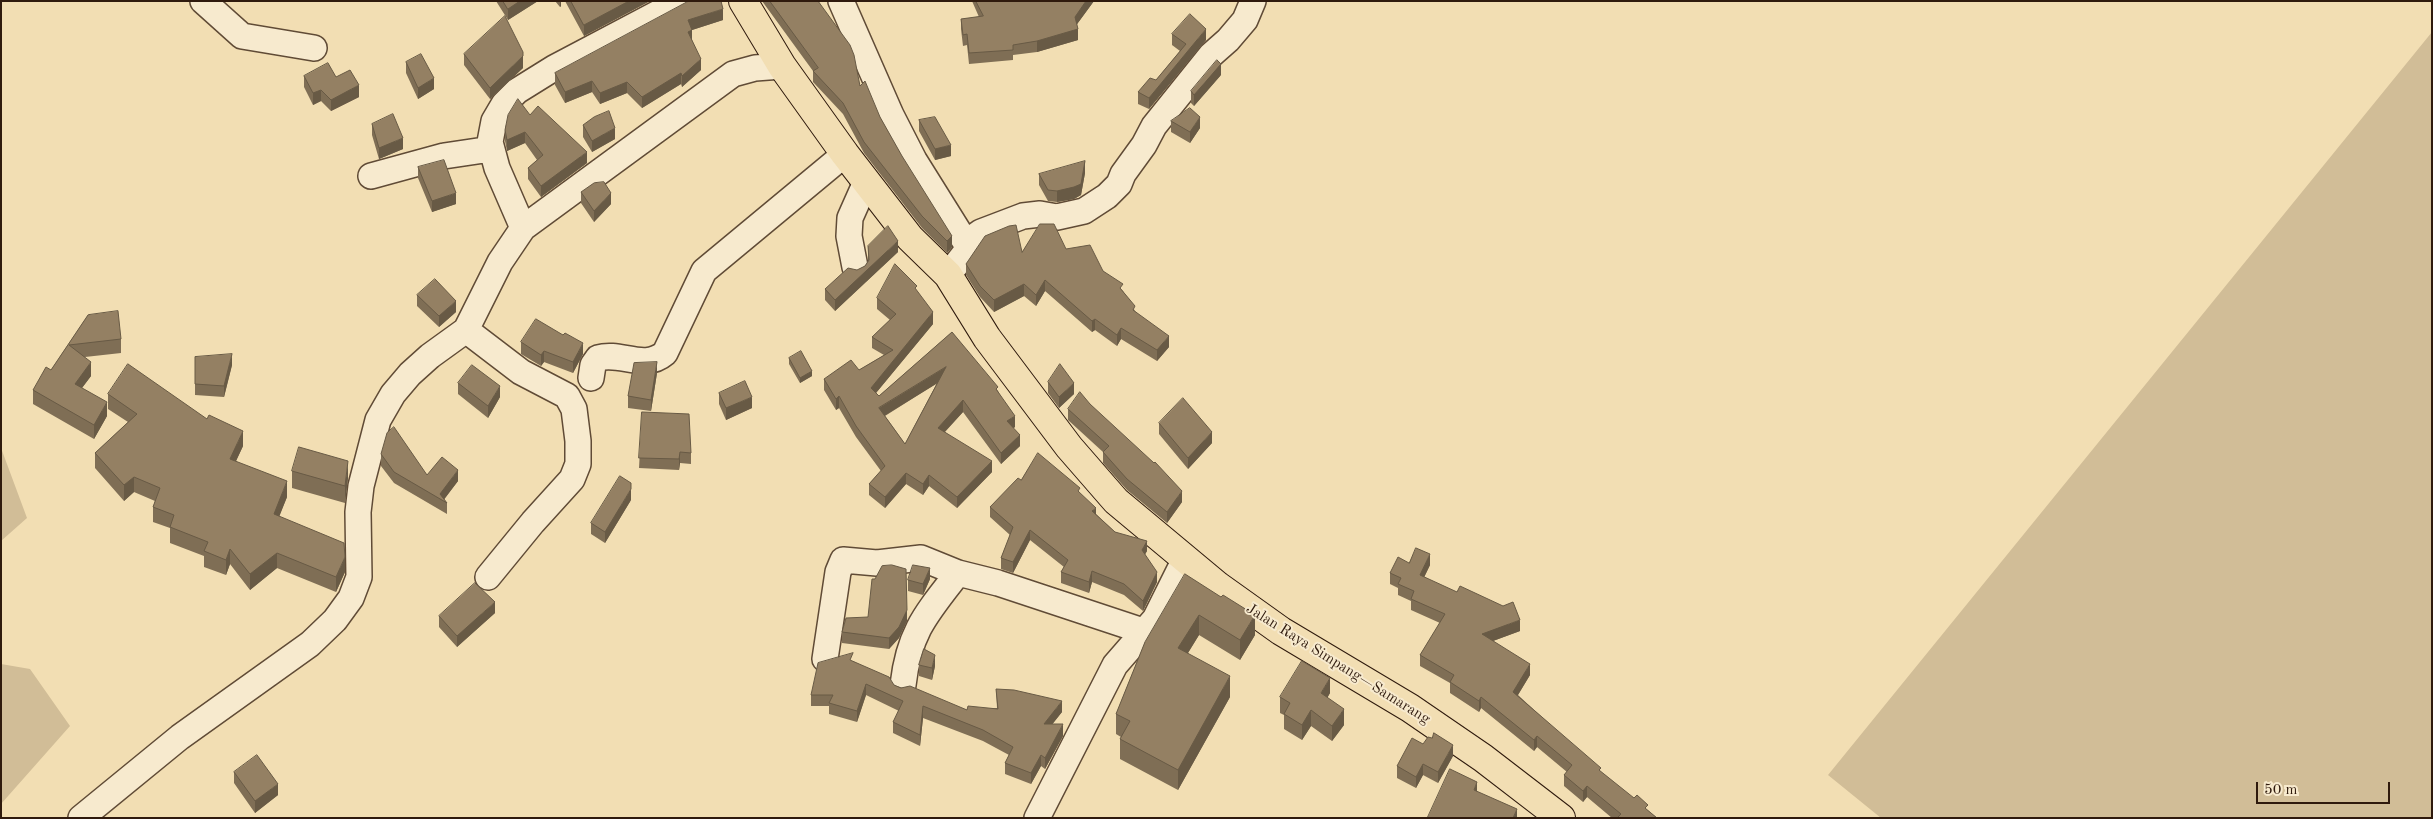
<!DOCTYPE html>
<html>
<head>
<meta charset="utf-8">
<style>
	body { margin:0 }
	#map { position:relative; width:2433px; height:819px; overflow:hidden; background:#f2deb3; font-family:"Old Standard TT",serif }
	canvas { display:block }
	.frame { position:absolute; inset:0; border:2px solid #2f1a0d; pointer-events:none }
	.scale { position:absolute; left:2256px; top:782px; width:134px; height:22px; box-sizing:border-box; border:2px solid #2f1a0d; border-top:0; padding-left:6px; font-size:15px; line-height:18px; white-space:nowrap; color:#2f1a0d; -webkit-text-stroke:4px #f7eace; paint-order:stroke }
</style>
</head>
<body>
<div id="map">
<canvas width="2433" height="819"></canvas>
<div class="frame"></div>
<div class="scale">50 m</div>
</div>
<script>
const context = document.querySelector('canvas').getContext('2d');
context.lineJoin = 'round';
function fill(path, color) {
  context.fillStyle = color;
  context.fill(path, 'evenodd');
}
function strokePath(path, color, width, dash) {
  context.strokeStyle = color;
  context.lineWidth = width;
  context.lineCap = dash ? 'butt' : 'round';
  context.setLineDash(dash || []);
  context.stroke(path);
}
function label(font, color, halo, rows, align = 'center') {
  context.font = font + ' "Old Standard TT",serif';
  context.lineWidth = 4;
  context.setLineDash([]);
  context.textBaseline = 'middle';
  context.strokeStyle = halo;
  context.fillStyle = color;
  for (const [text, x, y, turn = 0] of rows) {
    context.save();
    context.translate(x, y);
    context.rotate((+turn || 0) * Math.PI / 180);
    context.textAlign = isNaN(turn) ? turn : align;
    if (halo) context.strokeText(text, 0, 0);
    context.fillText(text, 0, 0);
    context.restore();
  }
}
const green = new Path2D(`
	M2432,32V818H1881L1828,775Z
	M1,448L27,518L1,541Z
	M1,664L30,669L70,726L1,804Z`);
const minor = new Path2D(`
	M203,1L242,36L314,48
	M841,1L891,115L914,160L969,248
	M371,176L444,156L491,149
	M523,228L733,74L755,68L782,66
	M855,267L849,236L850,218L866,182
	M948,275L966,252L974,237L981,232L1023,216L1040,214L1057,217L1084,211L1107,196L1119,184L1123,174L1144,145L1154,126L1211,55L1228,40L1245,20L1253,1
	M466,330L521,372L567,396L574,409L578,441V464L572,479L533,522L488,577
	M591,378L593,365L598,358C621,351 644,371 665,353L704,271L845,154
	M825,659L838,572L843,560L877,563L921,558L958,573
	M903,685C909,632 926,614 958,573L998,583L1146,632
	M81,818L180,737L310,644L335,620L351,598L359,577L358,512L361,486L378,420L393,394L410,374L430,356L466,330L500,262L523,228L497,168L490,142L494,121L504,104L517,91L554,68L681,1
	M1037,818L1115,665L1155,619L1185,559`);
const major = new Path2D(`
	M743,1L782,66L845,154L910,238L948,275L987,338L1069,447L1116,501L1218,586L1281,631L1410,708L1483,758L1561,818`);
const wall = new Path2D(`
	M496,1H538L508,20Z
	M555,1H561V6L560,7Z
	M565,1H650L584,36Z
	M762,1H818L860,86L880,117L952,247L947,253L922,228L864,153L843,114L813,82V71Z
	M972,1H1094L1077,24L1078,40L1037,52L1013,55V60L969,64L967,45L963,46L961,29V19L979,17Z
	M688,3L723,20L692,30V40L701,70L682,87L681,84L642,108L627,93L600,104L592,92L565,103L555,85V73Z
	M1172,34L1206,40L1149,109L1138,104V92L1156,80L1180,51L1172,45Z
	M464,54L523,68L490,99L464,65Z
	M406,62L434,89L418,99L406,73Z
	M1221,75L1194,106L1191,103V91Z
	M304,76L336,77L359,97L331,111L321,101L313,105L304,87Z
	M530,115L587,163L541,197L528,179V168L537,160L525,143L507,151L505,141V130Z
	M919,120L951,156L935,160L919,131Z
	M1171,121L1200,128L1190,143L1171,132Z
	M372,124L403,149L379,159L372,135Z
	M583,125L615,139L592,152L583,137Z
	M418,167L456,204L432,212L418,178Z
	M1085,173L1081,195L1074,199L1057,202L1048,201L1039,185V174Z
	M581,192L611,204L594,222L581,203Z
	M868,246L898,252L835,311L825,300V289L865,266L868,261Z
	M1066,249L1103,271L1123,291L1135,311L1169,347L1157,361L1121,339L1117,346L1095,330L1092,332L1045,291L1036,306L1024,296L994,312L980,297L966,275V264L1022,252Z
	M917,291L933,324L876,393L879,396L952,332L998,391L1015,427L1013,428L1020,446L1001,464L963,412L945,432L992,472L957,508L929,486L923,495L906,484L885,508L869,495V484L881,471L856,437L839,408L836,410L824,390V379L859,370L884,355L872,348V337L890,320L877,309V298ZM937,383L905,444L885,416Z
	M417,295L456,312L439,327L417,306Z
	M88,315L121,339V353L85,357L91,376L82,388L107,416L94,439L33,404V390L51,370Z
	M521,342L583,354L573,373L544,362L541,366L521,354Z
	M195,357L232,365L224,397L195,395Z
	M789,358L812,376L800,383L789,364Z
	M657,373L651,411L628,408V396Z
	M1048,382L1074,394L1059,408L1048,393Z
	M458,383L500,397L488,418L458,394Z
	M719,393L752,408L726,420L719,404Z
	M108,394L243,446L236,461L287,497L279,516L345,572L336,592L277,568L250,590L230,564L226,575L204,567V556L170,543V528L153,522V507L155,501L134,492L124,501L95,468V453L128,422L108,409Z
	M1090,404L1182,502L1167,523L1127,490L1103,463V452L1068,420V409Z
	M642,412L691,453V464L680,463L679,470L639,468Z
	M1159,423L1212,443L1188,469L1159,434Z
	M381,454L427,475L458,481L444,499L447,503V514L394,483L381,466Z
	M292,471L348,478L345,503L292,488Z
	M1021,480L1080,494L1096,514L1115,532L1147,551L1145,554L1157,582L1143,611L1124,595L1092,582L1089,593L1061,583V572L1064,567L1030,540L1013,573L1001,569V558L1010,535L990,517V507Z
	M631,500L605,543L591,534V523Z
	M1409,563L1430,565L1424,577L1520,631L1493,641L1530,675L1518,695L1601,772L1657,818H1612L1587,797L1583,802L1564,786V775L1567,772L1537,747L1534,751L1481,708L1479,712L1450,693V683L1420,666V655L1440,623L1411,610V601L1398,595V588L1390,584V573Z
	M930,579L923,595L908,591V580Z
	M1221,597L1255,635L1240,660L1199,635L1188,653L1230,697L1178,790L1120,759V739L1121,737L1116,734V714L1145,642Z
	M495,613L457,647L439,627V616Z
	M907,621L899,638L889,649L842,643V632Z
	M853,661L894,685L967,710L997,708L996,689L1062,712L1052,724L1063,736L1045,769L1041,766L1031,784L1005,774V763L1009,755L983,741L923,718L920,746L893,733V722L899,711L866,695L857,722L829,714V706H811V695Z
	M919,665L935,666L932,680L919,676Z
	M1330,693L1327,698L1344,725L1332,741L1311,726L1302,740L1284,729V715L1280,713V697Z
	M1453,756L1438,783L1423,775L1416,788L1397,778V766Z
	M234,772L278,795L255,813L234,783Z`);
const shadedWall = new Path2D(`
	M520,1H538L508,20V9Z
	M560,1H561V6L560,7Z
	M629,1H650L584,36V25Z
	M1086,1H1094L1075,27V17Z
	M723,9V20L692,30V41L688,43V20Z
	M1078,29V40L1037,52V41Z
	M1206,29V40L1149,109V98Z
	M523,56V68L490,99V88Z
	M701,59V70L682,87V76Z
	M1221,64V75L1194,106V95Z
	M681,73V84L642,108V97Z
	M434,78V89L418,99V88Z
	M592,81V92L565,103V92Z
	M627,82V93L600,104V93Z
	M359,85V97L331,111V100Z
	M321,90V101L313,105V93Z
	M1200,117V128L1190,143V132Z
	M615,128V139L592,152V141Z
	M525,132V143L507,151V140Z
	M403,138V149L379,159V148Z
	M951,145V156L935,160V149Z
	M587,152V163L541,197V186Z
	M1085,161V173L1081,195L1074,199L1057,202V191Z
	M456,193V204L432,212V201Z
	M611,193V204L594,222V211Z
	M952,236V247L947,253V241Z
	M898,241V252L835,311V300Z
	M1045,280V291L1036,306V295Z
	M1024,284V296L994,312V300Z
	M456,301V312L439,327V316Z
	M933,312V324L871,399V388Z
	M1095,319V330L1092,332V321Z
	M1121,328V339L1117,346V335Z
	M1169,336V347L1157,361V350Z
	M583,343V354L573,373V362Z
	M544,351V362L541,366V355Z
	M232,354V365L224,397V386Z
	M91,362V376L75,397V384Z
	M657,362V373L651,411V400Z
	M946,367V378L879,419V408Z
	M812,371V376L800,383V378Z
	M1074,383V394L1059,408V397Z
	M500,386V397L488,418V406Z
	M839,396V408L836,410V399Z
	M752,397V408L726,420V408Z
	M963,400V412L938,439V428Z
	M107,402V416L94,439V425Z
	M1015,416V427L1007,433V421Z
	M243,431V446L230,474V459Z
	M1212,432V443L1188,469V458Z
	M1020,435V446L1001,464V453Z
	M680,452V463L679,470V459Z
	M348,461V478L345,503V486Z
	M992,461V472L957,508V497Z
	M458,470V481L443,501L440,494Z
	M906,473V484L885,508V497Z
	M929,475V486L923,495V484Z
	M134,477V492L124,501V485Z
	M287,481V497L274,530V514Z
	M631,489V500L605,543V532Z
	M1182,491V502L1167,523V512Z
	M1096,508V518L1092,511Z
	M1030,530V540L1013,573V562Z
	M1147,541V551L1142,560V550Z
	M230,549V564L226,575V560Z
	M277,553V568L250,590V574Z
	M1430,554V565L1420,586V575Z
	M345,557V572L336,592V577Z
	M930,568V579L923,595V584Z
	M1092,571V582L1089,593V582Z
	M1157,572V582L1143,611V601Z
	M495,602V613L457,647V636Z
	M907,610V621L899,638L889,649V638Z
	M1199,615V635L1178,669V648Z
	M1255,615V635L1240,660V640Z
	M1520,620V631L1482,645V634Z
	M935,655V666L932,680V668Z
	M1530,664V675L1513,703V692Z
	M1230,676V697L1178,790V770Z
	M1330,678V693L1321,709V693Z
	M866,684V695L857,722V711Z
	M1481,697V708L1479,712V701Z
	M1062,701V712L1044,735V724Z
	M923,706V718L920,746V735Z
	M1344,709V725L1332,741V726Z
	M1311,710V726L1302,740V725Z
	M1063,724V736L1045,769V758Z
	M1537,736V747L1534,751V740Z
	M1453,745V756L1438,783V772Z
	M1041,755V766L1031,784V773Z
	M1423,764V775L1416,788V777Z
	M1477,782V798L1474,790Z
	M278,784V795L255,813V801Z
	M1587,786V797L1583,802V791Z
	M1517,809V818H1513Z`);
const building = new Path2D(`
	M503,1H520L508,9Z
	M571,1H629L584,25Z
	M689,1H721L723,9L688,20L692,30L688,32L701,59L682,76L681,73L642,97L627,82L600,93L592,81L565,92L555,73Z
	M770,1H818L850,45L854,55L860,86L865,81L880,117L902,156L952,236L947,241L922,216L864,142L843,103L813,71L818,68Z
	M976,1H1086L1075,17L1078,29L1037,41L1013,45V50L969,53L967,34L963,35L961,19L983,16Z
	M1190,14L1206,29L1149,98L1138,92L1150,78L1156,80L1186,44L1172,34Z
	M505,16L523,52V56L490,88L464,54Z
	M421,54L434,78L418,88L406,62Z
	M1217,60L1221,64L1194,95L1191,91Z
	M328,63L336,77L350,70L359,85L331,100L321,90L313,93L304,76Z
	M518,99L530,115L538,106L587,152L541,186L528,168L543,155L525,132L507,140L505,130L508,115Z
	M1190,108L1200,117L1190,132L1171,121Z
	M609,111L615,128L592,141L583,125L594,117Z
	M393,114L403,138L379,148L372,124Z
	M935,117L951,145L935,149L919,120Z
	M444,160L456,193L432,201L418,167Z
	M1085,161L1081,184L1074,187L1057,191L1048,190L1039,174Z
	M604,182L611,193L594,211L581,192L594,183Z
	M1040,224H1054L1066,249L1090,245L1103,271L1123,284L1120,288L1135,306L1133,310L1169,336L1157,350L1121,328L1117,335L1095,319L1092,321L1045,280L1036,295L1024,284L994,300L980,286L966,264L985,236L1009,226L1016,225L1022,252Z
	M888,226L898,241L835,300L825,289L848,268L857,270L865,266L869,260L868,246Z
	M895,264L917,286L915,288L933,312L871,388L879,396L952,332L998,387L996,389L1015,416L1007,421L1020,435L1001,453L963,400L938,428L992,461L957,497L929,475L923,484L906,473L885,497L869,484L885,466L856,426L839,396L836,399L824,379L851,360L859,370L893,350L872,337L896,314L877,298ZM946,367L905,444L879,408Z
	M435,279L456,301L439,316L417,295Z
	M118,311L121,339L69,345L91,362L75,384L107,402L94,425L33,390L46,367L51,370L88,315Z
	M536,319L563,335L565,333L583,343L573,362L544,351L541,355L521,342Z
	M801,351L812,371L800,378L789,358Z
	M232,354L224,386L195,384V357Z
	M657,362L651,400L628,396L634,363Z
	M128,364L207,419L209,415L243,431L230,459L287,481L274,514L344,543L345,557L336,577L277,553L250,574L230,549L226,560L204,551L208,542L170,527L174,515L153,507L160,488L134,477L124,485L95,453L137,414L108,394Z
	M1060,364L1074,383L1059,397L1048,382Z
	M472,365L500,386L488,406L458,383Z
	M745,381L752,397L726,408L719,393Z
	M1080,392L1090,404L1154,463L1155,462L1182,491L1167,512L1127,479L1103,452L1109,446L1068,409Z
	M1183,398L1212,432L1188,458L1159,423Z
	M642,412L689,414L691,453L680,452L679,459L639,458Z
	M394,427L427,475L442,457L458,470L440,494L447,503L394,472L381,454L387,433Z
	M299,447L348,461L345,486L292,471Z
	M1038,453L1080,488L1078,491L1096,508L1092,511L1115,532L1147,541L1142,550L1157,572L1143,601L1124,584L1092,571L1089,582L1061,572L1068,560L1030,530L1013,562L1001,558L1013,527L990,507L1018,478L1021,480Z
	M620,476L631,483V489L605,532L591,523Z
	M1416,548L1430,554L1420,575L1457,592L1460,586L1503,606L1513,602L1520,620L1482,634L1530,664L1513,692L1601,768L1599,770L1634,798L1637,795L1648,805L1645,808L1657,818H1617L1621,814L1587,786L1583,791L1564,775L1572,765L1537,736L1534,740L1481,697L1479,701L1450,682L1454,675L1420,655L1445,614L1411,599L1414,591L1398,584L1401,578L1390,573L1398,557L1409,563Z
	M892,565L906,569L907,610L899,627L889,638L842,632L846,618L868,617L872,579H875L882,566Z
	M913,565L930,568L923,584L908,580Z
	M1185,574L1221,597L1223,595L1255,615L1240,640L1199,615L1178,648L1230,676L1178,770L1120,739L1130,721L1116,714L1145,642Z
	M475,583L495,602L457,636L439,616Z
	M924,649L935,655L932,668L919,665Z
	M853,653L850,660L889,677L894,685L901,688L910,686L967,710L968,706L998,709L996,689L1014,690L1062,701L1044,724H1063L1045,758L1041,755L1031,773L1005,763L1013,747L983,730L923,706L920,735L893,722L903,701L866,684L857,711L829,703L833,695H811L818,663Z
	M1302,661L1330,678L1321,693L1344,709L1332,726L1311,710L1302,725L1284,714L1290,703L1280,697Z
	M1434,733L1453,745L1438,772L1423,764L1416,777L1397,766L1412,738L1423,744L1428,737L1432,738Z
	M257,755L278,784L255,801L234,772Z
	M1450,769L1477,782L1474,790L1517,809L1513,818H1431L1428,817Z`);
const streetNames = [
	["Jalan Raya Simpang—Samarang",1338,664,32]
];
fill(green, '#d1bd97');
strokePath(minor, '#604b36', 28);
strokePath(major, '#2f1a0d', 30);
strokePath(minor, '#f7eace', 25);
strokePath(major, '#f2deb3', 28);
fill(wall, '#7f6e55');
fill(shadedWall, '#685a45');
fill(building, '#948063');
strokePath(building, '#685a45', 1);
label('15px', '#2f1a0d', '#f7eace', streetNames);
</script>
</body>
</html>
